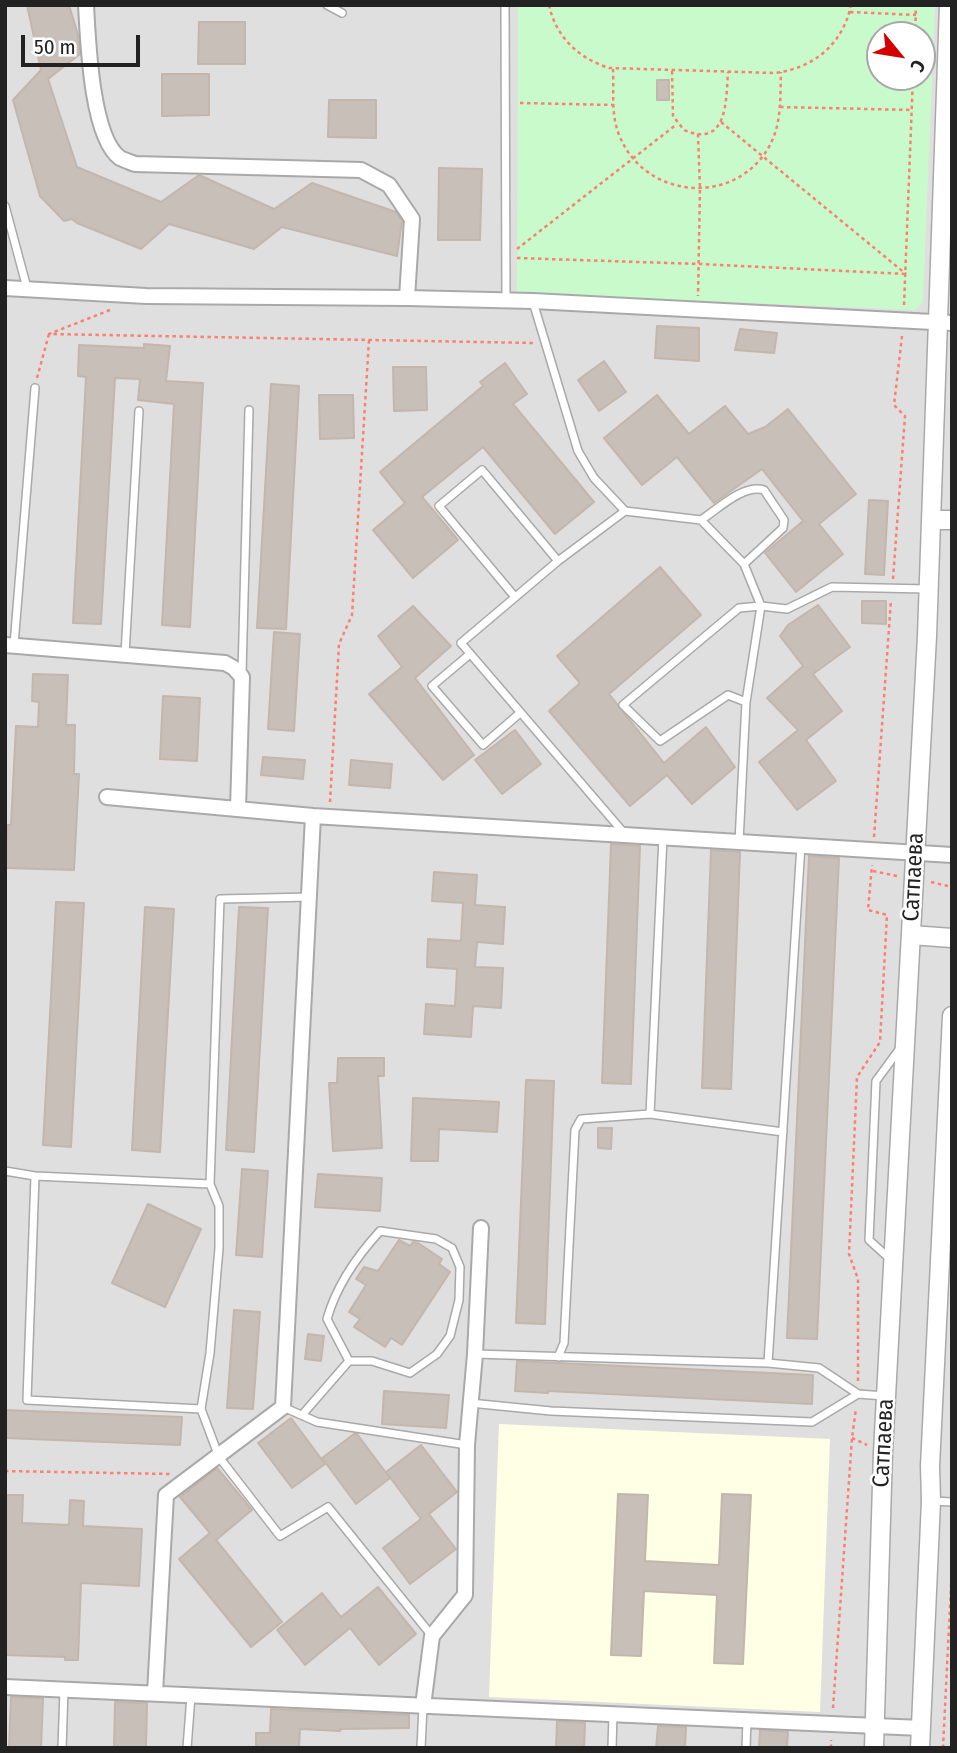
<!DOCTYPE html>
<html>
<head>
<meta charset="utf-8">
<style>
	body { margin:0 }
	#map { position:relative; width:957px; height:1753px; overflow:hidden; background:#f2efe9; font-family:"Fira Sans Condensed",sans-serif }
	canvas { display:block }
	.frame { position:absolute; inset:0; border:7px solid #222; pointer-events:none }
	.north { position:absolute; left:866px; top:21px; width:70px; height:70px; box-sizing:border-box; background:#fff; border:2px solid #a7a7a7; border-radius:50%; rotate:120deg; font-size:19px; font-weight:700; line-height:28px; text-align:center; color:#222 }
	.north::after { content:''; display:block; margin:auto; width:24px; height:32px; background:#d40000; clip-path:polygon(50% 0,100% 100%,50% 72%,0 100%) }
	.scale { position:absolute; left:21px; top:35px; width:119px; height:32px; box-sizing:border-box; border:4px solid #222; border-top:0; padding-left:9px; font-size:21px; line-height:24px; white-space:nowrap; color:#222; -webkit-text-stroke:5px #fff; paint-order:stroke }
</style>
</head>
<body>
<div id="map">
<canvas width="957" height="1753"></canvas>
<div class="frame"></div>
<div class="north">С</div>
<div class="scale">50 m</div>
</div>
<script>
const context = document.querySelector('canvas').getContext('2d');
context.lineJoin = 'round';
function fill(path, color) {
  context.fillStyle = color;
  context.fill(path, 'evenodd');
}
function strokePath(path, color, width, dash) {
  context.strokeStyle = color;
  context.lineWidth = width;
  context.lineCap = dash ? 'butt' : 'round';
  context.setLineDash(dash || []);
  context.stroke(path);
}
function label(font, color, halo, rows, align = 'center') {
  context.font = font + ' "Fira Sans Condensed",sans-serif';
  context.lineWidth = 5;
  context.setLineDash([]);
  context.textBaseline = 'middle';
  context.strokeStyle = halo;
  context.fillStyle = color;
  for (const [text, x, y, turn = 0] of rows) {
    context.save();
    context.translate(x, y);
    context.rotate((+turn || 0) * Math.PI / 180);
    context.textAlign = isNaN(turn) ? turn : align;
    if (halo) context.strokeText(text, 0, 0);
    context.fillText(text, 0, 0);
    context.restore();
  }
}
const residential = new Path2D(`
	M5,5H952V1748H5ZM880,35H922V77H880Z`);
const education = new Path2D(`
	M499,1424L830,1439L820,1712L489,1697Z`);
const park = new Path2D(`
	M518,5H935L923,302L915,310L517,293ZM880,35H922V77H880Z`);
const building = new Path2D(`
	M27,5H69L78,35L80,54L48,79L77,167L161,202L199,175L274,209L312,183L396,212L402,221L397,256L282,227L254,249L169,224L141,249L77,223L72,219L64,221L40,196L13,100L41,70Z
	M199,22H245V64H198Z
	M162,74H209V115L162,116Z
	M657,80H669V100H657Z
	M329,100H376V138L328,137Z
	M439,168L482,169L480,240H438Z
	M657,326L699,328V361L655,358Z
	M740,329L777,333L774,353L735,350Z
	M144,344L170,346L166,381L203,383L190,627L162,625L174,404L138,400L140,379L115,378L101,624L73,623L86,377L78,376L79,345L144,348Z
	M604,361L626,392L599,411L578,380Z
	M505,363L527,394L513,404L594,502L555,534L483,447L422,497L458,540L413,578L373,530L405,503L380,472L483,386L480,382Z
	M393,367H426L427,410L394,411Z
	M271,384L299,386L286,629L257,628Z
	M319,395H353L354,438L320,439Z
	M657,395L689,434L725,406L748,434L765,427L788,409L856,494L819,524L843,554L796,592L765,553L803,521L762,469L714,503L677,457L642,485L604,438Z
	M869,500L888,501L884,575L865,574Z
	M660,567L701,615L609,694L664,763L706,727L735,767L692,804L667,775L630,806L549,711L580,683L557,656Z
	M862,601H886V624L862,623Z
	M818,605L850,647L813,674L842,711L806,740L836,781L797,810L759,762L798,730L767,698L803,666L780,636L788,625Z
	M413,606L451,646L415,678L474,755L443,780L369,694L402,667L378,636Z
	M274,632L300,634L294,731L268,729Z
	M33,674L68,675L66,725H75L74,774H79L74,870L5,868L7,825H11L16,726L38,727L39,702L32,701Z
	M163,696L200,698L197,761L160,759Z
	M515,730L541,764L502,794L475,760Z
	M263,757L305,760L303,779L261,775Z
	M351,760L392,764L390,788L349,785Z
	M611,844L640,846L631,1084L602,1083Z
	M711,850L740,852L731,1089L702,1088Z
	M809,856L839,858L817,1339L787,1338Z
	M434,872L477,875L475,905L505,907L503,944L477,942L475,967L503,968L501,1008L473,1006L471,1037L424,1034L426,1004L455,1006L457,969L427,967L428,939L461,941L463,903L432,901Z
	M56,902L84,903L71,1147L43,1145Z
	M145,907L174,909L160,1152L132,1150Z
	M239,907L268,908L254,1152L226,1150Z
	M338,1058H384V1076H378L382,1148L333,1151L329,1083H337Z
	M526,1080L554,1081L545,1324L516,1323Z
	M413,1098L499,1102L497,1132L439,1129L438,1161H411Z
	M598,1128H612L611,1149L598,1148Z
	M242,1169L268,1171L262,1257L236,1255Z
	M318,1174L382,1178L380,1211L315,1207Z
	M148,1204L201,1229L165,1307L112,1283Z
	M399,1240L410,1246L413,1242L418,1243L442,1259L439,1264L450,1272L402,1345L391,1338L385,1347L354,1327L360,1319L349,1312L366,1285L356,1279L364,1267L378,1271Z
	M234,1310L260,1312L253,1409L227,1408Z
	M308,1334L324,1336L321,1361L305,1359Z
	M517,1361L813,1375L812,1404L548,1391V1393L515,1391Z
	M384,1391L449,1395L446,1428L382,1424Z
	M5,1410L182,1417L180,1445L5,1438Z
	M291,1418L325,1464L292,1488L258,1443Z
	M354,1434H357L390,1478L356,1504L322,1458Z
	M421,1445L457,1492L429,1514L456,1549L410,1584L383,1548L421,1519L386,1472Z
	M217,1468L252,1510L216,1540L282,1622L251,1647L179,1559L210,1533L180,1497Z
	M618,1494L648,1495L645,1561L719,1565L722,1494L751,1495L743,1664L714,1663L717,1595L644,1591L641,1656L611,1655Z
	M5,1495H23L22,1523L69,1525L70,1500L84,1501L83,1526L142,1529L139,1586L81,1583L78,1660H65V1657L5,1655Z
	M378,1587L416,1634L379,1665L350,1628L305,1665L277,1630L322,1593L341,1617Z
	M11,1697L43,1698L41,1748H9Z
	M115,1702L147,1703L146,1748H114Z
	M271,1709L409,1715V1728L341,1729L340,1731L300,1729L299,1748H256V1733H270Z
	M557,1721L585,1723L584,1748H556Z
	M658,1726L686,1727L685,1748H656Z
	M760,1730L788,1732L787,1748H759Z`);
const path = new Path2D(`
	M549,5C556,37 578,58 609,68L775,73C814,68 843,44 851,5
	M850,12L916,15
	M915,35L916,5
	M613,69C614,89 611,113 618,132C642,200 736,208 770,145C782,122 780,97 781,72
	M672,71L673,116L684,130C728,149 726,100 728,72
	M520,103L614,105
	M780,107L912,110
	M721,122L906,274
	M698,134L700,189L698,296
	M517,249L677,124
	M517,258L700,264L906,274
	M904,305L913,77
	M110,310L49,334L533,343
	M37,378L49,334
	M893,579L905,416L894,405L902,336
	M330,802L339,644L352,615L369,340
	M874,837L891,600
	M873,871L897,876
	M931,882L952,887
	M858,1381V1279L849,1254L857,1077L880,1042L887,915L868,910L872,865
	M852,1438L867,1445
	M5,1471L170,1474
	M833,1708L852,1438L856,1408
	M831,1748V1740
	M943,1748L952,1566`);
const service = new Path2D(`
	M327,5L342,13
	M505,5L506,301
	M5,206L27,288
	M533,302L578,451L594,478L625,511L701,520L744,564L761,606L746,702L739,842
	M701,520C718,509 743,484 764,490L784,520L783,528L744,564
	M515,597L439,506L482,470L558,561
	M14,645L35,388
	M125,654L139,411
	M470,654L432,686L483,745L520,713
	M242,673L249,410
	M746,702L728,695L660,741L623,705L739,608L761,606L787,609L832,587L927,589
	M624,833L461,643L558,561L625,511
	M650,1114L663,837
	M5,1171L35,1176L210,1184
	M35,1176L27,1400L201,1409L219,1457L280,1536L328,1507L432,1636
	M890,1259L869,1240L876,1081L901,1047
	M475,1354L768,1363L819,1368L858,1394L885,1396
	M558,1357L564,1343L575,1130L581,1119L650,1114L783,1132
	M768,1363L801,845
	M470,1403L551,1411L812,1422L858,1394
	M283,1407L317,1422L467,1445
	M201,1409L210,1353L219,1248V1206L210,1184L220,899L310,897
	M302,1415L349,1361H372L410,1373L437,1354L450,1336L459,1300L460,1267L452,1248L436,1239L380,1231C358,1255 336,1287 327,1319L349,1361
	M932,1501L952,1502
	M62,1748L64,1690
	M187,1748L191,1696
	M421,1748L423,1706
	M612,1748L613,1714
	M746,1748L747,1720`);
const minor = new Path2D(`
	M86,5C88,39 91,137 120,158C124,160 130,162 135,164L361,170L389,185L412,219L407,298
	M5,288L146,296L407,298L533,301L952,323
	M5,645L225,663L234,668L242,677L238,808
	M107,797L313,816L952,855
	M5,1687L921,1728
	M155,1693L166,1495L283,1407L313,816
	M423,1706L432,1636L465,1595L467,1445L475,1354L481,1228`);
const tertiary = new Path2D(`
	M931,520H952
	M911,935L952,938
	M874,1748L883,1452L927,636L949,5
	M920,1748L931,1501L930,1466L952,1016`);
const streetNames = [
	["Сатпаева",914,877,-87],
	["Сатпаева",884,1443,-87]
];
fill(residential, '#e0dfdf');
fill(education, '#ffffe5');
fill(park, '#c8facc');
fill(building, '#c7bfb8');
strokePath(building, '#c4b6ab', 2);
strokePath(service, '#a9a9a9', 10);
strokePath(minor, '#a9a9a9', 18);
strokePath(tertiary, '#a9a9a9', 21);
strokePath(path, '#fa8072', 2.5, [3.5, 3.5]);
strokePath(service, '#fff', 7);
strokePath(minor, '#fff', 14);
strokePath(tertiary, '#fff', 18);
label('23px', '#222', '#fff', streetNames);
</script>
</body>
</html>
